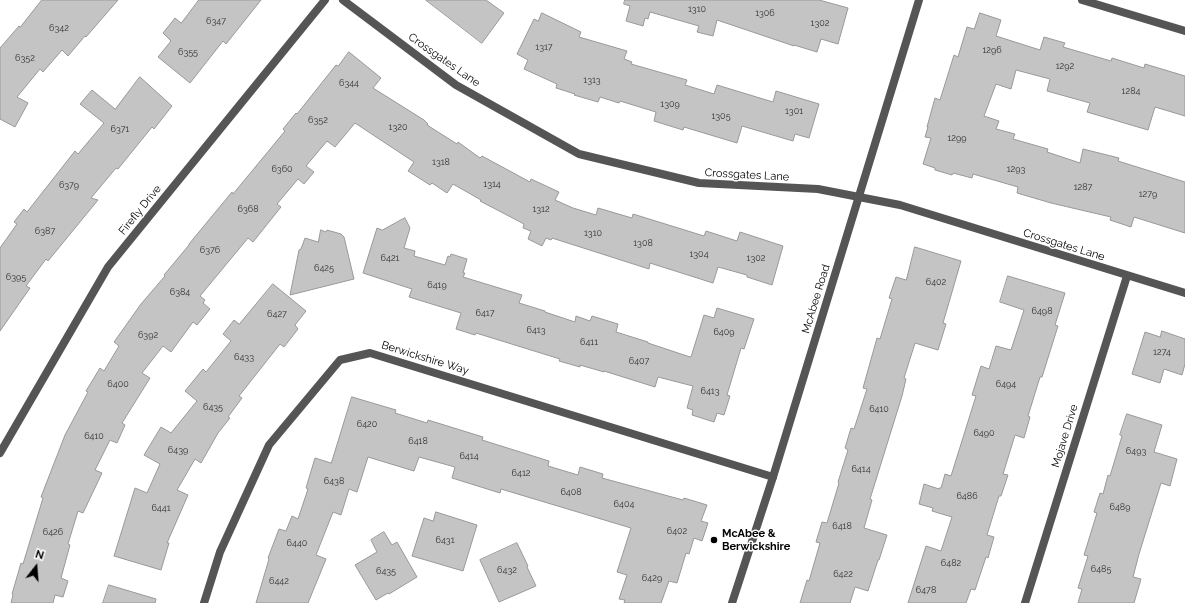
<!DOCTYPE html>
<html>
<head>
<meta charset="utf-8">
<style>
	body { margin:0 }
	#map { position:relative; width:1185px; height:603px; overflow:hidden; background:#fff; font-family:Raleway,sans-serif }
	canvas { display:block }
	.north { position:absolute; left:16px; top:547px; width:40px; height:40px; -webkit-text-stroke:3px #fff; paint-order:stroke; rotate:17deg; font-size:11px; font-weight:700; line-height:16px; text-align:center; color:#000 }
	.north::after { content:''; display:block; margin:auto; width:14px; height:18px; background:#000; clip-path:polygon(50% 0,100% 100%,50% 72%,0 100%) }
</style>
</head>
<body>
<div id="map">
<canvas width="1185" height="603"></canvas>
<div class="north">N</div>
</div>
<script>
const context = document.querySelector('canvas').getContext('2d');
context.lineJoin = 'round';
function fill(path, color) {
  context.fillStyle = color;
  context.fill(path, 'evenodd');
}
function strokePath(path, color, width, dash) {
  context.strokeStyle = color;
  context.lineWidth = width;
  context.lineCap = dash ? 'butt' : 'round';
  context.setLineDash(dash || []);
  context.stroke(path);
}
function label(font, color, halo, rows, align = 'center') {
  context.font = font + ' Raleway,sans-serif';
  context.lineWidth = 3;
  context.setLineDash([]);
  context.textBaseline = 'middle';
  context.strokeStyle = halo;
  context.fillStyle = color;
  for (const [text, x, y, turn = 0] of rows) {
    context.save();
    context.translate(x, y);
    context.rotate((+turn || 0) * Math.PI / 180);
    context.textAlign = isNaN(turn) ? turn : align;
    if (halo) context.strokeText(text, 0, 0);
    context.fillText(text, 0, 0);
    context.restore();
  }
}
const building = new Path2D(`
	M42,0H118L86,37L85,36L68,56L62,50L43,72L40,69L17,97L28,103L15,127L0,119V48L19,26L20,27Z
	M199,0H261L226,44L223,41L190,83L158,57L171,41L163,33L175,18L181,23Z
	M426,0H486L504,13L482,43Z
	M625,0H819L848,8L838,44L821,39L817,52L794,45V46L717,20L713,36L697,32L699,26L650,12L648,19L645,18L643,26L626,21L630,6L624,4Z
	M542,13L581,32L579,37L627,51L624,59L632,62L631,64L687,80L685,85L714,94L717,85L773,102L776,91L819,104L809,138L795,134L793,141L742,126L737,143L684,127L683,130L654,121L656,112L620,101L619,103L600,97L598,102L574,95L575,94L556,88L557,84L524,69L528,60L517,54L534,19L538,21Z
	M980,13L1001,20L996,36L1040,50L1044,37L1065,43L1063,47L1111,61L1112,58L1144,68L1145,64L1185,76V116L1155,107L1148,130L1087,112L1090,103L1047,91L1050,79L1016,70L1011,89L996,84L984,116L999,121L996,129L1015,134L1013,139L1048,149L1047,152L1080,163L1083,149L1119,158L1118,161L1185,182V233L1134,217L1131,227L1110,220L1111,217L1051,203L1017,193L1018,187L973,174L972,178L953,173L952,175L935,170V168L923,164L931,138L925,137L928,127H927L935,98L940,100L954,55L958,57L967,27L974,29Z
	M349,52L381,78L373,88L424,120L428,124L427,125L457,144L458,142L480,158L482,156L530,182L531,179L559,192L555,200L573,208L596,215L598,208L632,218L633,214L704,236L706,231L737,241L740,232L783,246L772,285L747,277V275L718,267L713,283L650,263L649,269L552,238L551,240L546,238L542,246L528,239L531,231L523,228L524,224L480,201L481,200L453,184L447,193L432,183L430,185L408,171L414,162L355,123L335,147L327,141L306,166L314,172L304,184L298,179L277,204L281,207L253,242L248,238L200,296L205,300L203,303L210,309L197,325L193,322L171,352L163,346L142,373L150,378L122,423L125,425L117,443L110,440L95,470L102,473L83,513L78,511L68,544L70,545L61,578L68,581L63,597L55,595L53,603H11L13,595L12,594L21,563L23,564L43,498L41,497L65,435L88,392L86,391L100,368L104,371L119,346L114,342L141,304L165,276L164,275L189,245V244L232,192L233,194L285,131L283,129L296,113L297,114L336,65L338,66Z
	M140,77L172,106L154,129L152,127L118,169L116,168L91,198L98,200L48,261L46,259L26,286L30,288L0,331V248L17,224L14,222L24,209L27,212L75,151L78,154L104,123L80,104L92,90L115,109Z
	M405,218L410,228L404,248L415,251L414,256L445,265L448,256L450,257L451,254L467,259L463,273H465L463,277L522,295L519,303L545,311V312L575,322L576,316L590,321L592,316L618,324L616,332L648,342V343L687,356L691,357L704,315L714,318L717,308L754,319L744,349L741,348L727,395L730,396L724,415L717,413L714,422L692,415L693,410L687,408L693,386L658,377L655,387L604,371V372L580,365V367L559,361L560,359L476,333L475,335L456,329L461,313L409,297L412,289L363,273L377,228L382,230Z
	M321,230L326,232L327,230L341,234L344,237L354,279L290,295L299,250L301,249L305,238L318,242Z
	M915,247L961,261L943,323L946,324L938,350L915,343L904,378L906,379L902,396L870,499L872,500L864,528L887,535L879,560H878L868,591L855,587L850,603H800L807,580L809,581L820,543L816,542L822,522L827,523L839,483L838,482L848,450L845,448L851,428L854,429L867,389L863,388L877,338L880,339L892,299L889,298L896,277L906,280Z
	M1008,276L1065,293L1055,325L1058,326L1042,377H1040L1028,416L1030,417L1024,438L1015,435L1003,474L1008,475L1001,496H999L987,535L994,537L988,558L986,557L975,590L971,589L966,603H908L926,546L941,551L952,517L932,511L933,508L919,504L924,484L939,489V488H941L945,474L951,476L976,396L972,395L981,366L989,369L996,346L1011,350L1024,310L1000,302Z
	M273,284L306,311L295,325L298,329L284,347L280,344L239,396L242,398L228,417L230,418L218,433L201,463L195,459L177,490L188,495L167,543H169L161,570L114,556L135,488L147,493L160,464L144,455L161,427L171,433L197,401L185,391L203,369L206,372L231,341L223,334L234,320L239,324Z
	M1162,331L1185,339V364L1182,375L1164,369L1160,383L1132,374L1145,332L1160,337Z
	M352,397L396,410L395,413L427,423L428,420L483,437L482,440L549,461L548,466L578,475L580,467L603,474L602,478L683,500L684,498L707,505L701,521L708,523L702,541L694,538L689,554L686,553L677,583L669,581L661,603H624L625,600L619,599L627,575L617,572L631,528L501,489L500,493L452,478L455,467L419,457L414,471L368,457L357,492L349,489L341,515L333,512L316,555L326,559L308,603H256L269,559L268,558L279,529L286,531L292,516L298,519L308,489L306,488L315,458L331,463Z
	M1127,414L1162,425L1154,452L1177,459L1170,486L1161,483L1139,554L1133,577L1141,579L1134,603H1078L1082,589L1078,588L1088,556L1084,555L1097,513L1094,512L1100,493L1103,494L1108,475L1110,476L1122,436L1120,435Z
	M436,512L477,525L463,571L412,556L424,518L433,521Z
	M384,532L392,545L397,542L417,577L389,594L388,593L376,600L355,565L377,552L371,540Z
	M517,543L528,566L527,567L536,586L499,602L480,560Z
	M109,585L156,599L155,603H103Z`);
const minor = new Path2D(`
	M343,0L456,85L579,154L699,183L818,189L900,205L1185,293
	M1082,0L1185,31
	M0,453L108,267L325,0
	M204,603L220,552L269,445L340,360L370,353L773,477
	M1025,603L1127,276`);
const tertiary = new Path2D(`
	M732,603L773,477L919,0`);
const markers = [
	[714,540,4,"#000"]
];
const numberNames = [
	["1310",697,9],
	["1306",765,13],
	["6347",216,21],
	["1302",820,23],
	["6342",59,28],
	["1317",544,47],
	["1296",992,50],
	["6355",188,52],
	["6352",25,58],
	["1292",1065,66],
	["1313",592,80],
	["6344",349,83],
	["1284",1131,91],
	["1309",670,104],
	["1301",794,111],
	["1305",721,116],
	["6352",318,120],
	["1320",398,127],
	["6371",120,129],
	["1299",957,138],
	["1318",441,162],
	["6360",282,169],
	["1293",1016,169],
	["1314",492,184],
	["6379",69,185],
	["1287",1083,187],
	["1279",1148,194],
	["6368",248,209],
	["1312",541,209],
	["6387",45,231],
	["1310",593,233],
	["1308",643,243],
	["6376",210,250],
	["1304",699,254],
	["6421",390,258],
	["1302",756,258],
	["6425",324,268],
	["6395",16,277],
	["6402",936,282],
	["6419",437,285],
	["6384",180,292],
	["6498",1042,311],
	["6417",485,313],
	["6427",277,314],
	["6413",536,330],
	["6409",724,332],
	["6392",148,335],
	["6411",589,342],
	["1274",1162,352],
	["6433",244,357],
	["6407",639,361],
	["6400",118,384],
	["6494",1006,384],
	["6413",710,391],
	["6435",213,407],
	["6410",879,409],
	["6420",367,424],
	["6490",984,433],
	["6410",94,436],
	["6418",418,441],
	["6439",178,450],
	["6493",1136,451],
	["6414",469,456],
	["6414",861,469],
	["6412",521,473],
	["6438",334,481],
	["6408",571,492],
	["6486",967,496],
	["6404",624,504],
	["6489",1120,507],
	["6441",161,508],
	["6418",842,526],
	["6402",677,531],
	["6426",53,532],
	["6431",445,540],
	["6440",297,543],
	["6482",951,563],
	["6485",1101,569],
	["6432",507,570],
	["6435",386,571],
	["6422",843,574],
	["6429",652,578],
	["6442",279,581],
	["6478",926,590]
];
const streetNames = [
	["Crossgates Lane",444,60,35],
	["Crossgates Lane",747,175,3],
	["Firefly Drive",140,210,-51],
	["Crossgates Lane",1064,245,17],
	["McAbee Road",816,299,-73],
	["Berwickshire Way",425,358,17],
	["Mojave Drive",1065,436,-73]
];
const poiNames = [
	["McAbee &",722,534],
	["Berwickshire",722,547]
];
fill(building, '#c4c4c4');
strokePath(building, '#999', 1);
strokePath(minor, '#555', 8);
strokePath(tertiary, '#555', 8);
for (const [x, y, r, color] of markers) {
  const dot = new Path2D();
  dot.arc(x, y, r, 0, 2 * Math.PI);
  context.fillStyle = color;
  context.fill(dot);
  strokePath(dot, '#fff', 1.5);
}
label('9px', '#313131', null, numberNames);
label('11px', '#000', '#fff', streetNames);
label('bold 11px', '#000', '#fff', poiNames, 'left');
</script>
</body>
</html>
